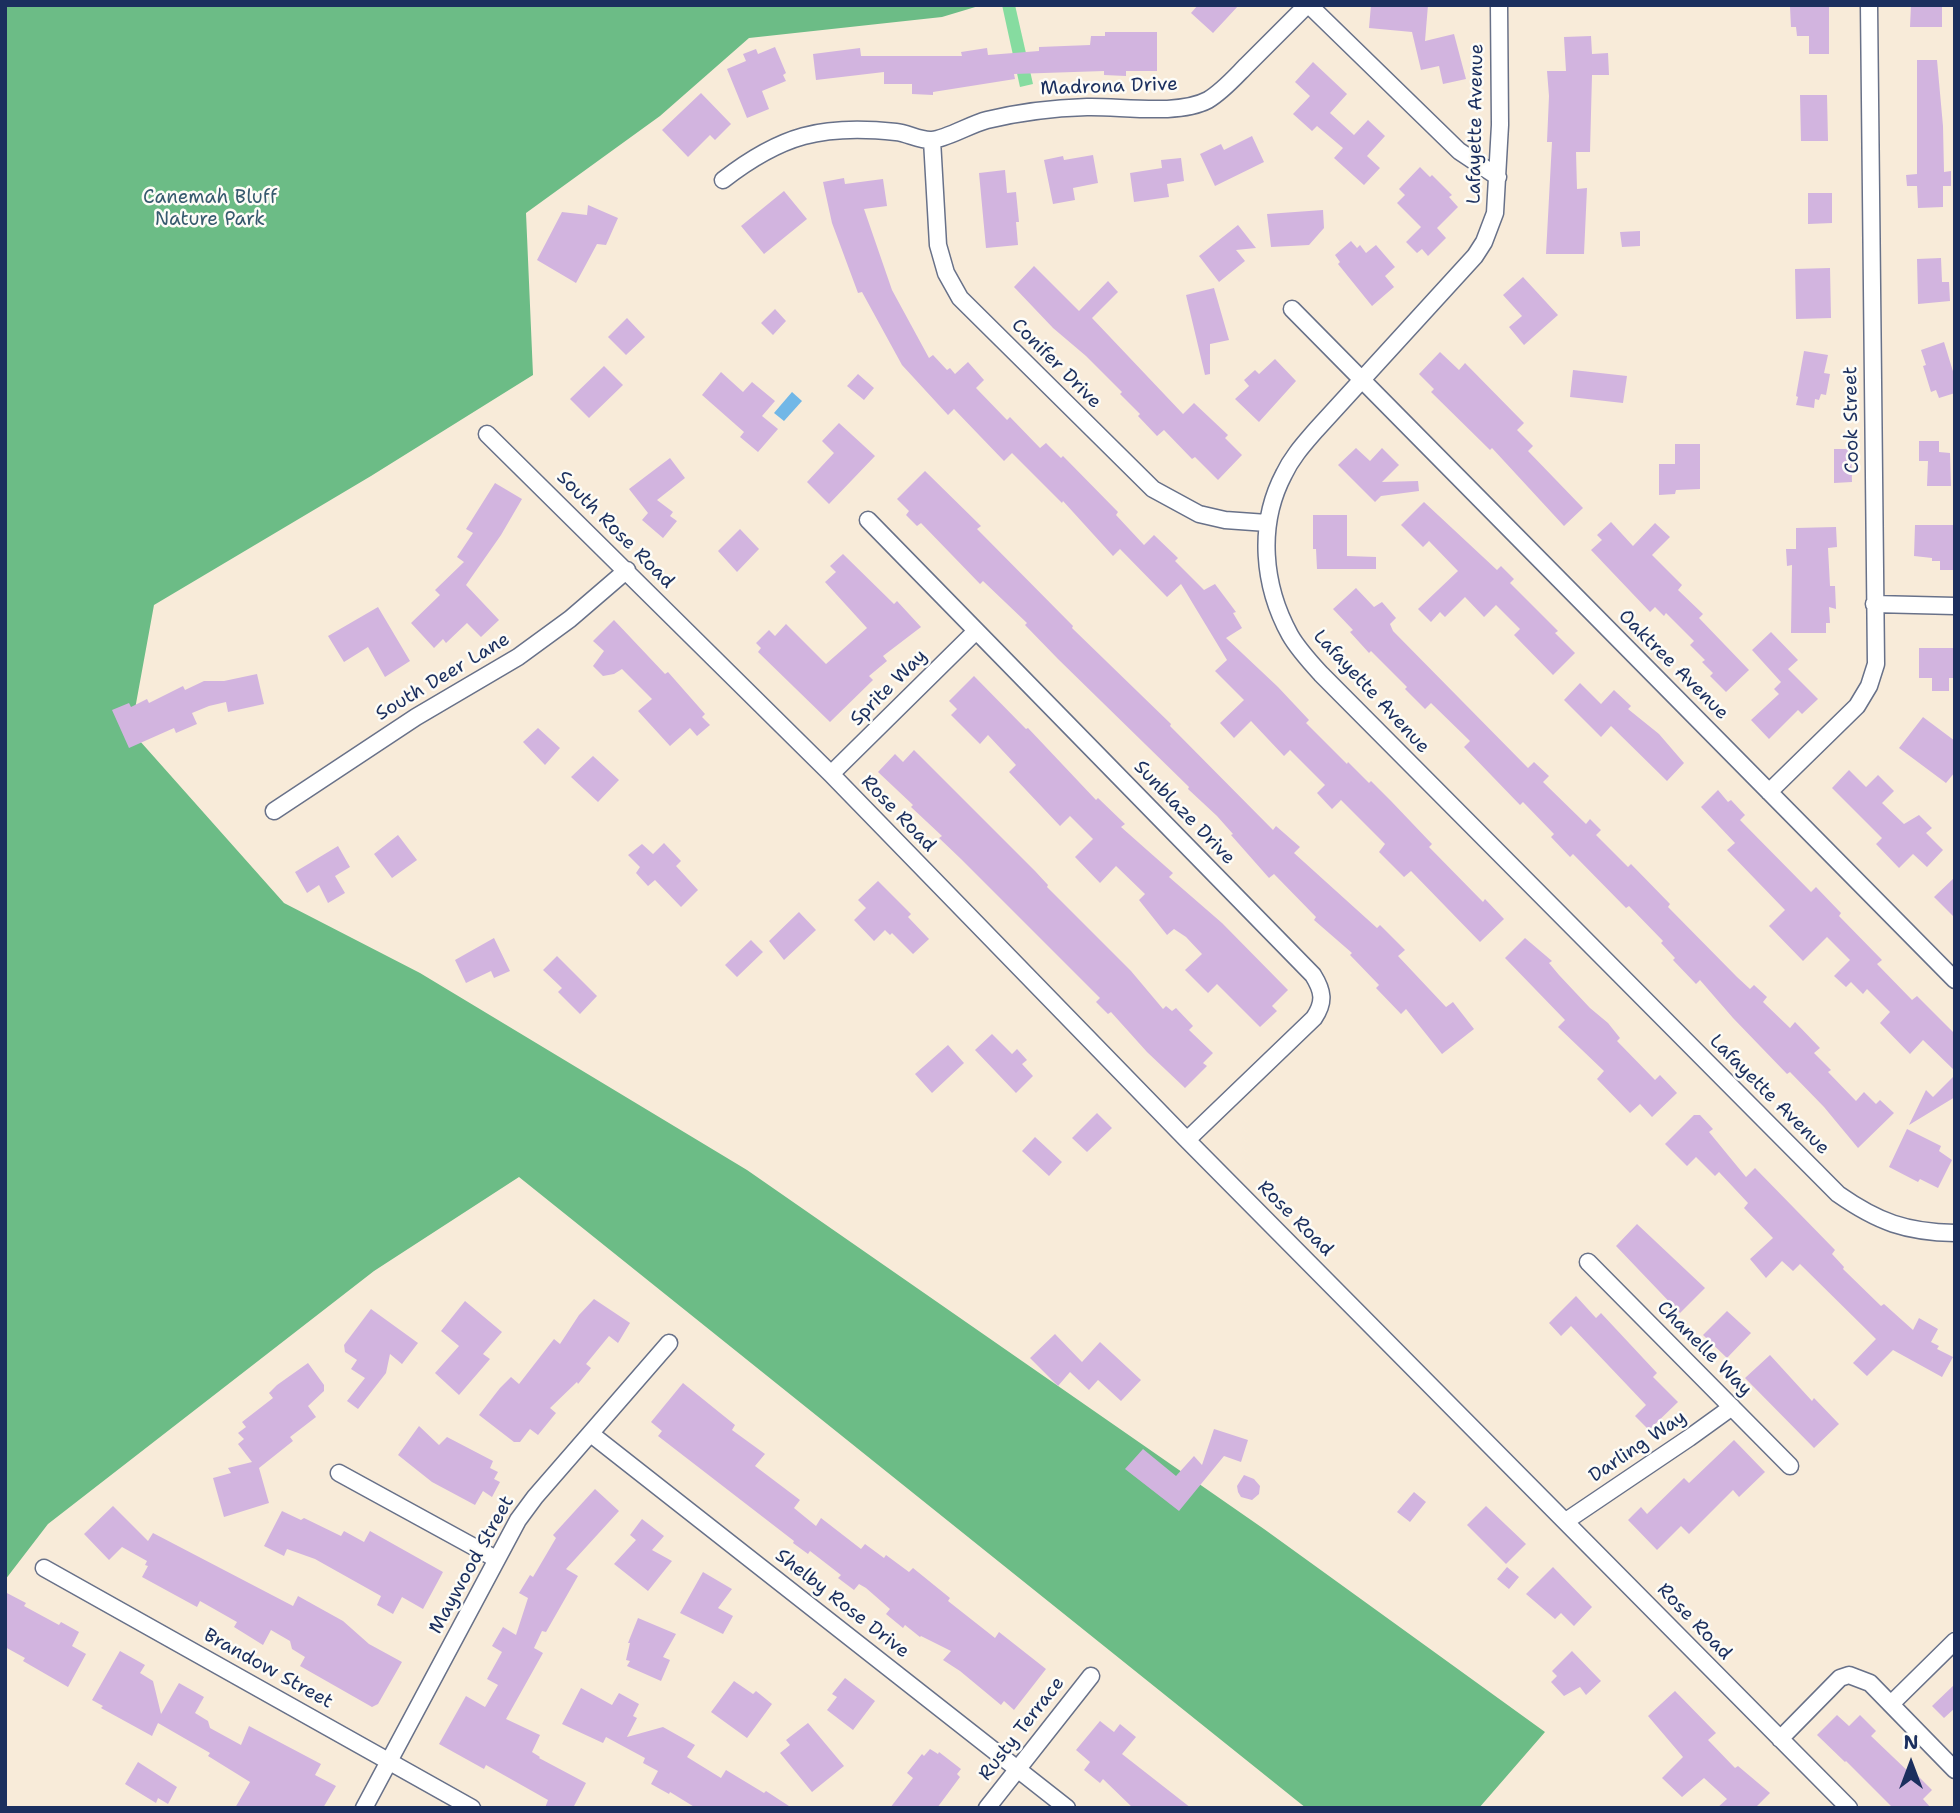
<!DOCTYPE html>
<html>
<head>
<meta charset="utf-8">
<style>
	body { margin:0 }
	#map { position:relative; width:1960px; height:1813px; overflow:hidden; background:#f8ebd9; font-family:"Shantell Sans",sans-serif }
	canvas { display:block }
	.frame { position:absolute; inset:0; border:7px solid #1b2f5e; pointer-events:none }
	.north { position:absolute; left:1876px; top:1729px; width:70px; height:70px; -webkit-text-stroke:5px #fdfcf7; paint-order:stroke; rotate:0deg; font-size:19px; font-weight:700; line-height:28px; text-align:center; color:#1b2f5e }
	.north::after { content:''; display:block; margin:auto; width:24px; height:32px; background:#1b2f5e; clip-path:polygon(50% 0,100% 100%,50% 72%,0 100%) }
</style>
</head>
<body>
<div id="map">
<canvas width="1960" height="1813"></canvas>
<div class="frame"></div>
<div class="north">N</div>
</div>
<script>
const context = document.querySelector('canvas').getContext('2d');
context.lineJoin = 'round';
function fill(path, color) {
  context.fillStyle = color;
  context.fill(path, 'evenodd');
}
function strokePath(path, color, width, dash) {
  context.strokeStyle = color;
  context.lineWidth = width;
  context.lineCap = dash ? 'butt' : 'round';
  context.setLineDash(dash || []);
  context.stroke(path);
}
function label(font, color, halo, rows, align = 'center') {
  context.font = font + ' "Shantell Sans",sans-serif';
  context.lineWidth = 5;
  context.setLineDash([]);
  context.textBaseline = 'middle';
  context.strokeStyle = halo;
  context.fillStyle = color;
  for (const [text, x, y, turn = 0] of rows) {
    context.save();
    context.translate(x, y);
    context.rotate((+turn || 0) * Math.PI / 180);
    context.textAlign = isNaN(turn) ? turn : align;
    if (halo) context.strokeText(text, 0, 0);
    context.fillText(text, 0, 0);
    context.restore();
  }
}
const green = new Path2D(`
	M1002,5H1015L1033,84L1020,87Z`);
const forest = new Path2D(`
	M5,5H982L942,17L749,38L660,116L526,213L533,375L371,476L154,605L131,731L284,903L420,973L747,1170L1264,1529L1545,1732L1479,1808H1306L519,1177L374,1271L48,1524L5,1580Z`);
const water = new Path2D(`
	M792,392L802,401L784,421L774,413Z`);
const building = new Path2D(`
	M1198,5H1239L1213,33L1191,13Z
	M1371,5H1428L1425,41L1454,34L1466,79L1443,84L1439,66L1421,70L1412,32L1369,28Z
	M1809,5H1829V54H1809V36H1797L1796,27H1791L1790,7H1809Z
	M1911,5H1942V27H1910Z
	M1105,32H1157V71H1126V76L1104,75V71L1014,74L1015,79L933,92V95L912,94V84H884V72L816,80L813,54L860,48L861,56H962L961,52L987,48L988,55L1039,51V47L1090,45L1091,36H1105Z
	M1591,36L1592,54L1608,53L1609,75H1592L1590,152H1576L1577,189L1587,188L1584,254H1546L1552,142H1547L1549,96L1547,71H1566L1564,37Z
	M775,47L786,73L783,75L786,81L762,91L769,109L747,118L727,69L746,61L743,54L756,49L758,54Z
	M1917,60H1937L1943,126L1944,172L1951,171V186H1943V207L1918,208L1917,186H1907L1906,175L1917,174Z
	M1313,62L1347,94L1330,113L1354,135L1368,120L1385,136L1367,156L1380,168L1364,185L1334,158L1343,148L1317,126L1312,131L1293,114L1310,96L1295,82Z
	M701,93L731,124L715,140L710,135L688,157L662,130Z
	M1800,95H1827L1828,141H1801Z
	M1252,136L1264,162L1215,186L1200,154L1221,144L1224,150Z
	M1093,155L1098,183L1073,188L1075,200L1053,204L1044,160L1063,156L1064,160Z
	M1181,158L1184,181L1167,184L1169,197L1134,202L1130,173L1162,168L1161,160Z
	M1420,167L1430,177L1432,175L1452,195L1449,197L1458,207L1437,228L1446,238L1428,256L1422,249L1417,253L1406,242L1421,227L1397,203L1405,195L1399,189Z
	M1005,170L1007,193L1016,192L1019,222H1016L1018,245L986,248L979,173Z
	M844,178L845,184L883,179L887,206L864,209L892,290L929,358L933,355L947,370L950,368L955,374L968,362L984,380L976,388L1007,420L1010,417L1040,448L1046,443L1061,458L1063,456L1118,512L1116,515L1144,545L1154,535L1178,558L1175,561L1204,590L1215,584L1236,612L1233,613L1242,628L1226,638L1278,687L1309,720L1306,723L1347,764L1348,762L1369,783L1371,781L1391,801L1432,844L1429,847L1483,902L1485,899L1504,919L1480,942L1411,871L1404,877L1379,852L1385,844L1341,800L1332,809L1317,793L1325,785L1290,750L1284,756L1251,721L1234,738L1220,723L1244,700L1215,671L1227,660L1181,584L1167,597L1120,549L1113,556L1063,501L1062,503L1012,453L1004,461L954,409L948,415L902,365L862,292L858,293L832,223L823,182Z
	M784,191L807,219L764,254L741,226Z
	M1808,193H1832V223L1808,224Z
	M588,205L618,218L606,245L597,244L576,283L537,260L562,212L587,215Z
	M1323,210L1324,228L1309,245L1271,247L1267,214Z
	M1238,225L1256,248L1236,250L1245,261L1219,282L1199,256Z
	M1640,231V246L1622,247L1620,232Z
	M1351,241L1357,248L1360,245L1366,253L1376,245L1395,267L1385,276L1394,287L1372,306L1338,264L1340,262L1335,255Z
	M1941,258L1942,282H1949L1950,301L1918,304L1917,259Z
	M1034,266L1079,311L1108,281L1118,292L1092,318L1183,414L1194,403L1228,435L1225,438L1242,455L1218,480L1195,457L1192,459L1164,430L1157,436L1138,416L1140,414L1120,394L1122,392L1086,356L1053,328L1014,287Z
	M1830,268L1831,318L1796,319L1795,269Z
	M1523,277L1558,315L1524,345L1509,327L1522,316L1503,295Z
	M1214,288L1229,340L1210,344V374L1205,375L1186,295Z
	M775,309L786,321L773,335L761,323Z
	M627,318L645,337L626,355L608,337Z
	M1944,342L1955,378V393L1939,398L1936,390L1931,392L1923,366L1926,365L1921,350Z
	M1804,351L1828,355L1824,373L1830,374L1826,395L1821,394L1819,400L1815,399L1814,408L1796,405L1798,397L1796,396Z
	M1440,352L1459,370L1465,363L1524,423L1517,430L1533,446L1528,451L1583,508L1564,526L1492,448L1490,450L1431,392L1434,389L1419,374Z
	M1275,359L1296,381L1259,422L1235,399L1249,386L1244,380L1255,370L1259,374Z
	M604,366L623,385L589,418L570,399Z
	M1573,370L1627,376L1623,403L1570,397Z
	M721,372L743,392L752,382L775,401L762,416L778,429L758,452L740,437L744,432L702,395Z
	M858,374L874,388L864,400L847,386Z
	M839,423L875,456L829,504L807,482L834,453L822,441Z
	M1919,441H1939V452L1950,453L1951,486H1927L1928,461H1919Z
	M1675,444H1700V489L1676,490L1675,494L1659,495V464H1675Z
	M1356,448L1370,461L1382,448L1399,465L1382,482L1418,481L1419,491L1381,496L1375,502L1338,465Z
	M1834,449H1851L1852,482L1834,483Z
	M670,458L685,478L657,500L673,512L670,516L677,521L663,538L642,520L648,513L629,489Z
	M925,471L981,526L977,529L1073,626L1072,628L1171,724L1170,726L1273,830L1276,826L1300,847L1294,853L1377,928L1380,925L1405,950L1398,956L1446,1007L1453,1002L1474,1029L1442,1054L1406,1009L1401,1014L1376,988L1379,985L1350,955L1352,953L1314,920L1316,917L1274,874L1269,878L1231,835L1233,834L1217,816L1188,789L1189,787L1058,659L1025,625L1027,623L983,581L980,584L921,523L917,526L906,515L909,511L897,499Z
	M495,483L522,499L501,535L466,585L499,620L481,637L467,623L446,643L443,639L434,648L411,623L440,595L435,590L464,562L457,557L473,533L466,529Z
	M1424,502L1497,570L1501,566L1514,579L1510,583L1558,631L1555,633L1575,653L1553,675L1514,635L1520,629L1496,605L1484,617L1465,597L1445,617L1440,612L1431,622L1418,609L1458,571L1429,541L1423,547L1401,525Z
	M1313,515H1347V556L1376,557V569H1317L1316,549H1313Z
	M1611,522L1633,546L1655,523L1670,537L1652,555L1682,585L1678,590L1703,614L1699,618L1749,670L1726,692L1710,676L1713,673L1702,662L1705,660L1690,645L1694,641L1666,613L1664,616L1655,607L1650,612L1591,550L1602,540L1597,535Z
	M1915,525H1955V570H1940V561H1932V558L1914,556Z
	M1836,527L1837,547L1828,548L1830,586H1835L1836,609L1829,607L1830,623H1826V633H1791L1792,565L1787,566L1786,549H1796V528Z
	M740,529L759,549L737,572L718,551Z
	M843,554L894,604L897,601L921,627L883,656L887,661L869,676L873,680L830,722L758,652L761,648L756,643L769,630L775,636L786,624L826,664L867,628L825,582L836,572L830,566Z
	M1356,588L1374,607L1382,602L1396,618L1390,624L1393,631L1528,768L1534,762L1549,776L1543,782L1586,824L1590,819L1601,830L1596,835L1628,867L1631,864L1670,904L1668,907L1737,977L1750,989L1754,985L1767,997L1763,1002L1790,1028L1795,1022L1820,1048L1814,1053L1831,1070L1828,1072L1856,1101L1864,1092L1876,1104L1880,1100L1894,1113L1858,1148L1824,1107L1790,1072L1787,1074L1733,1018L1700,980L1696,984L1673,960L1675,958L1661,943L1663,941L1629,906L1626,908L1573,854L1570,857L1551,837L1554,834L1523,802L1520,805L1464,747L1470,741L1431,703L1425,709L1405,689L1407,687L1371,651L1369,653L1350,632L1353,630L1333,609Z
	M378,607L410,661L385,677L368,647L344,662L328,636Z
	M614,620L665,674L668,672L705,714L702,717L710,725L697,736L690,728L670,746L638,711L652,699L622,669L614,674L603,676L593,666L604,651L593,641Z
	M1771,632L1798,660L1788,669L1818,699L1802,714L1798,710L1769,739L1751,720L1779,694L1774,689L1781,682L1752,650Z
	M1919,648H1955V678H1949V691H1932V678H1919Z
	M257,674L264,704L228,712L226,702L209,706L192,713L197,724L176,733L174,728L129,748L112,710L129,703L131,707L147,699L149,703L183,686L185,690L204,681H224Z
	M974,676L1026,729L1028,728L1096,800L1098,798L1125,824L1121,827L1173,873L1169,877L1222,923L1288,990L1272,1006L1277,1011L1260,1027L1217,984L1208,993L1185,970L1202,954L1186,937L1174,929L1167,935L1139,900L1145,894L1116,866L1100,883L1075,857L1093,839L1070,816L1060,826L1009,772L1016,765L988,735L980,744L951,715L957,709L949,701Z
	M1580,683L1601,704L1614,690L1631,706L1628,709L1659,734L1684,763L1667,781L1611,726L1601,737L1564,700Z
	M1923,717L1955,741V772L1946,783L1899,748Z
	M538,728L560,748L545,765L523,742Z
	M914,750L1035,871L1048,885L1047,887L1131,971L1163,1009L1166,1006L1172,1011L1176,1008L1193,1026L1189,1030L1213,1053L1203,1063L1207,1066L1185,1088L1147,1052L1111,1012L1108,1014L1096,1002L1100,998L961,859L939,838L942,836L911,807L913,805L878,772L895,754L903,762Z
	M593,756L619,780L598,802L571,777Z
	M1849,770L1866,787L1878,775L1894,791L1882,803L1904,824L1919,815L1932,828L1926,833L1943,850L1927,867L1913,854L1899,868L1876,844L1882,838L1832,788Z
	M1718,790L1728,802L1731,800L1745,815L1740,820L1811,892L1816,887L1841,913L1839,916L1882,960L1877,964L1912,1000L1917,996L1955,1034V1071L1923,1040L1910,1054L1880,1023L1890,1012L1867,989L1863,994L1851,982L1846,987L1834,976L1850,960L1827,937L1803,961L1769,926L1785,910L1727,850L1735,843L1701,807Z
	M398,835L417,860L392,878L374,854Z
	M664,843L681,861L676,866L698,890L681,907L655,880L648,886L636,873L640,867L628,855L642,844L653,854Z
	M338,846L350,867L335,876L345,893L328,903L319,885L307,893L295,872Z
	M1955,877V918L1934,897Z
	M878,881L911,914L908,917L929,939L913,954L892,933L890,935L885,930L874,941L854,920L866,908L858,900Z
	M799,912L816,930L784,960L769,941Z
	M494,938L510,971L494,978L491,971L466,983L455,960Z
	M1525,938L1552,961L1549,963L1559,975L1590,1008L1608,1023L1620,1038L1617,1041L1655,1080L1660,1075L1677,1093L1652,1117L1640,1104L1630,1113L1597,1079L1604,1071L1558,1027L1565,1020L1505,958Z
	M751,940L763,952L737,977L725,965Z
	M557,956L597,996L580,1014L558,992L562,988L543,970Z
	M992,1034L1012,1054L1017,1049L1027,1060L1022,1064L1033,1076L1016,1093L975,1050Z
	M948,1045L964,1063L932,1093L915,1074Z
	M1955,1075V1097L1909,1125L1926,1090L1933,1097Z
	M1097,1113L1112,1128L1087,1152L1072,1138Z
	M1694,1115H1700L1713,1129L1709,1132L1746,1177L1755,1168L1835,1250L1832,1254L1844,1267L1843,1269L1881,1306L1884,1304L1913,1330L1919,1318L1938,1329L1931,1342L1939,1346L1937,1349L1953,1357L1942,1377L1893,1350L1867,1376L1853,1363L1876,1339L1800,1264L1793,1271L1782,1261L1766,1278L1750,1259L1773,1238L1744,1208L1748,1203L1719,1172L1715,1176L1696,1157L1687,1166L1665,1144Z
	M1907,1129L1941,1146L1939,1151L1952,1160L1938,1188L1920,1179L1918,1182L1889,1167Z
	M1035,1137L1062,1162L1049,1176L1022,1151Z
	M1637,1224L1705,1288L1680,1313L1616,1246Z
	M1576,1296L1596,1318L1601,1313L1657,1373L1653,1377L1678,1402L1649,1430L1635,1416L1646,1405L1571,1326L1561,1336L1549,1323Z
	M594,1299L630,1323L618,1343L609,1336L586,1364L591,1368L578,1384L577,1382L550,1408L556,1413L538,1435L530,1429L520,1442H514L479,1415L500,1388L511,1377L519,1384L554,1339L560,1344L579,1315Z
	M465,1301L502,1332L483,1354L490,1359L459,1395L435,1373L459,1346L441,1331Z
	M371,1309L418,1343L402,1364L390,1354L386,1373L358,1409L347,1401L365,1378L351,1369L357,1360L345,1352L344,1345Z
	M1727,1311L1751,1333L1727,1358L1703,1335Z
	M1055,1334L1082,1362L1100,1342L1141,1380L1121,1401L1098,1380L1089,1390L1070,1372L1058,1386L1030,1358Z
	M1770,1355L1812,1401L1814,1398L1839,1424L1814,1448L1745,1378Z
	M308,1363L324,1385V1391L308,1406L316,1417L290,1437L293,1441L259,1468L269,1503L224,1517L213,1478L231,1473L228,1468L252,1462L238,1444L244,1439L238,1433L246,1427L242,1422L273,1398L269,1393L277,1385Z
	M683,1383L735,1425L732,1430L765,1454L755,1466L800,1500L794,1508L816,1526L821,1518L861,1549L865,1544L884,1558L886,1555L909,1572L913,1568L950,1598L948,1601L995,1638L999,1632L1046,1669L1014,1710L1004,1701L1001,1705L960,1671L943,1660L951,1651L921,1636L920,1637L905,1625L903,1628L886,1614L890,1609L866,1588L859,1584L854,1590L838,1578L841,1575L810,1551L808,1554L793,1543L794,1541L658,1436L662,1431L651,1422Z
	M419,1426L439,1445L447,1437L493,1461L490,1468L498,1472L494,1479L500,1482L492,1497L483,1491L475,1505L432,1482L398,1455Z
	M1214,1429L1248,1440L1241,1462L1224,1456L1179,1511L1125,1469L1143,1449L1176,1476L1194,1456L1202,1465Z
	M1734,1440L1765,1472L1739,1497L1733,1490L1689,1534L1681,1526L1657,1550L1628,1520L1641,1507L1647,1514L1684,1478L1689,1483Z
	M1244,1475L1254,1479L1260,1486L1259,1494L1252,1500L1241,1497L1238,1492L1237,1486Z
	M595,1489L619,1511L566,1569L578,1576L546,1632L542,1631L534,1648L543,1653L506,1719L540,1735L532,1752L540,1757L539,1758L586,1783L573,1808H545L548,1800L486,1765L484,1769L439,1744L466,1696L485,1707L498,1685L487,1679L502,1652L492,1646L503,1627L516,1635L528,1598L519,1593L530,1575L533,1577L556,1538L553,1535Z
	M1414,1492L1426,1502L1410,1522L1397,1512Z
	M113,1506L148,1541L153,1533L293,1606L298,1596L343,1621L369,1644L402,1662L378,1704L372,1707L300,1666L305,1657L292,1649L290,1641L271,1630L263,1645L234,1627L237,1622L200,1601L197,1607L142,1577L148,1566L145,1565L147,1561L122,1547L109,1560L84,1534Z
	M1486,1506L1526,1544L1506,1564L1467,1525Z
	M282,1511L301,1520L304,1518L341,1536L344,1531L364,1542L370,1531L443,1572L423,1609L402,1597L393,1614L377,1605L381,1596L315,1559L287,1549L284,1556L264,1546Z
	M642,1519L664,1536L652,1550L672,1561L648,1591L614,1564L636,1540L630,1535Z
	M1507,1567L1519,1577L1509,1589L1497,1579Z
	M1553,1567L1592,1607L1574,1626L1561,1613L1555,1619L1526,1594Z
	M703,1572L732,1589L718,1608L733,1616L723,1634L680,1613Z
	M5,1592L26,1603L24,1606L59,1625L61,1622L79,1632L72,1646L86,1654L68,1687L23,1661L25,1658L5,1647Z
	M638,1618L676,1634L663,1657L670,1660L661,1681L627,1666L630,1661L626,1660L630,1643H628Z
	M120,1651L145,1665L140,1673L153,1681L161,1714L179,1683L204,1697L195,1713L208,1721L210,1728L241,1745L249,1726L321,1764L315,1775L336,1786L323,1808H235L250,1782L208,1756L210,1753L158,1723L152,1736L101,1708L103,1706L92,1700Z
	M1572,1651L1601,1681L1586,1695L1580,1687L1564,1696L1551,1682L1557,1676L1552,1671Z
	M845,1678L875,1701L853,1730L827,1710L837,1697L832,1694Z
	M734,1681L753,1694L756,1691L772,1704L747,1738L711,1712Z
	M1955,1684V1708L1944,1718L1932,1706Z
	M581,1688L612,1705L619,1693L639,1704L633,1716L637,1718L627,1737L663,1727L695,1745L687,1757L721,1778L726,1770L764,1793L766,1791L792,1808H696L670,1792L669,1794L651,1784L658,1771L643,1763L645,1758L606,1737L603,1743L562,1724Z
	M1675,1691L1716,1733L1708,1740L1735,1768L1738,1766L1770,1793L1755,1808H1717L1727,1799L1704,1778L1682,1797L1662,1778L1683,1757L1648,1716Z
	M1837,1715L1849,1726L1860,1715L1876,1731L1871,1736L1914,1777L1916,1774L1932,1790L1923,1799L1931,1808H1893L1846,1761L1845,1762L1817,1735Z
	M1100,1721L1114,1732L1120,1724L1136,1737L1122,1754L1191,1808H1133L1103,1779L1100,1783L1084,1770L1090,1762L1076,1750Z
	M808,1723L844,1766L812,1792L780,1753L790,1745L786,1740Z
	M930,1749L938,1754L939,1752L961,1769L957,1774L960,1777L937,1808H890L913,1778L907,1773L922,1754L924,1756Z
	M138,1762L177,1787L168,1804L158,1798L156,1803L125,1784Z`);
const street = new Path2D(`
	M1309,5L1459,151L1498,177
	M1499,5L1500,125L1495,213L1484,242L1475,256L1316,430C1304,444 1292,457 1284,474C1257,525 1263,586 1290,635C1298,649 1310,662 1321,674L1838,1194C1878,1222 1906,1232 1955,1233
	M932,140L938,245L946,273L960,298L1153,489L1199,514L1225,520L1267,523
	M723,180C781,135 822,124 896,132C907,133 921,141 932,140C946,139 971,124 987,120C1020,112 1053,108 1087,107C1120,106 1178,116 1208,100C1223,91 1235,77 1247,65C1267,45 1287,25 1307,5
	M1292,309L1955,980
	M487,434L831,774L1187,1140L1849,1808
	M868,520L1313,975C1323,991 1325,1002 1314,1018L1187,1140
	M1874,604L1955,606
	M831,774L976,631
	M1769,792L1857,706L1869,686L1876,664L1869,5
	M274,811L416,717L518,657L570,619L627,570
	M1588,1262L1790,1466
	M591,1434L1067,1808
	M339,1473L496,1559
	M1566,1521L1689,1438L1732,1407
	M44,1568L472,1808
	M1892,1703L1955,1641
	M1780,1739L1840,1678L1849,1675L1870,1683L1955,1770
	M364,1808L518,1520L535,1497L669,1343
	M987,1808L1091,1676`);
const streetNames = [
	["Madrona Drive",1109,87,-2],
	["Lafayette Avenue",1476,124,-89],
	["Conifer Drive",1056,364,45],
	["Cook Street",1852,420,-91],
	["South Rose Road",615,530,45],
	["Oaktree Avenue",1673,665,45],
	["South Deer Lane",443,677,-31],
	["Sprite Way",889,688,-45],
	["Lafayette Avenue",1371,692,47],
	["Sunblaze Drive",1184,813,46],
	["Rose Road",898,814,46],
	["Lafayette Avenue",1769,1095,45],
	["Rose Road",1295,1219,45],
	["Chanelle Way",1704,1349,45],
	["Darling Way",1638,1447,-34],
	["Maywood Street",472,1565,-61],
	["Shelby Rose Drive",842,1604,38],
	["Rose Road",1694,1622,46],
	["Brandow Street",268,1669,29],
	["Rusty Terrace",1022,1729,-52]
];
const parkNames = [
	["Canemah Bluff",210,198],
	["Nature Park",210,220]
];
fill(green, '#86dca0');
fill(forest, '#6cbc86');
fill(water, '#71b7e7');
fill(building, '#d2b4df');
strokePath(street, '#687189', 19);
strokePath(street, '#fff', 16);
label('19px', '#1b2f5e', '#fdfcf7', streetNames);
label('19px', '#365a6e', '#fdfcf7', parkNames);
</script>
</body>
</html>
